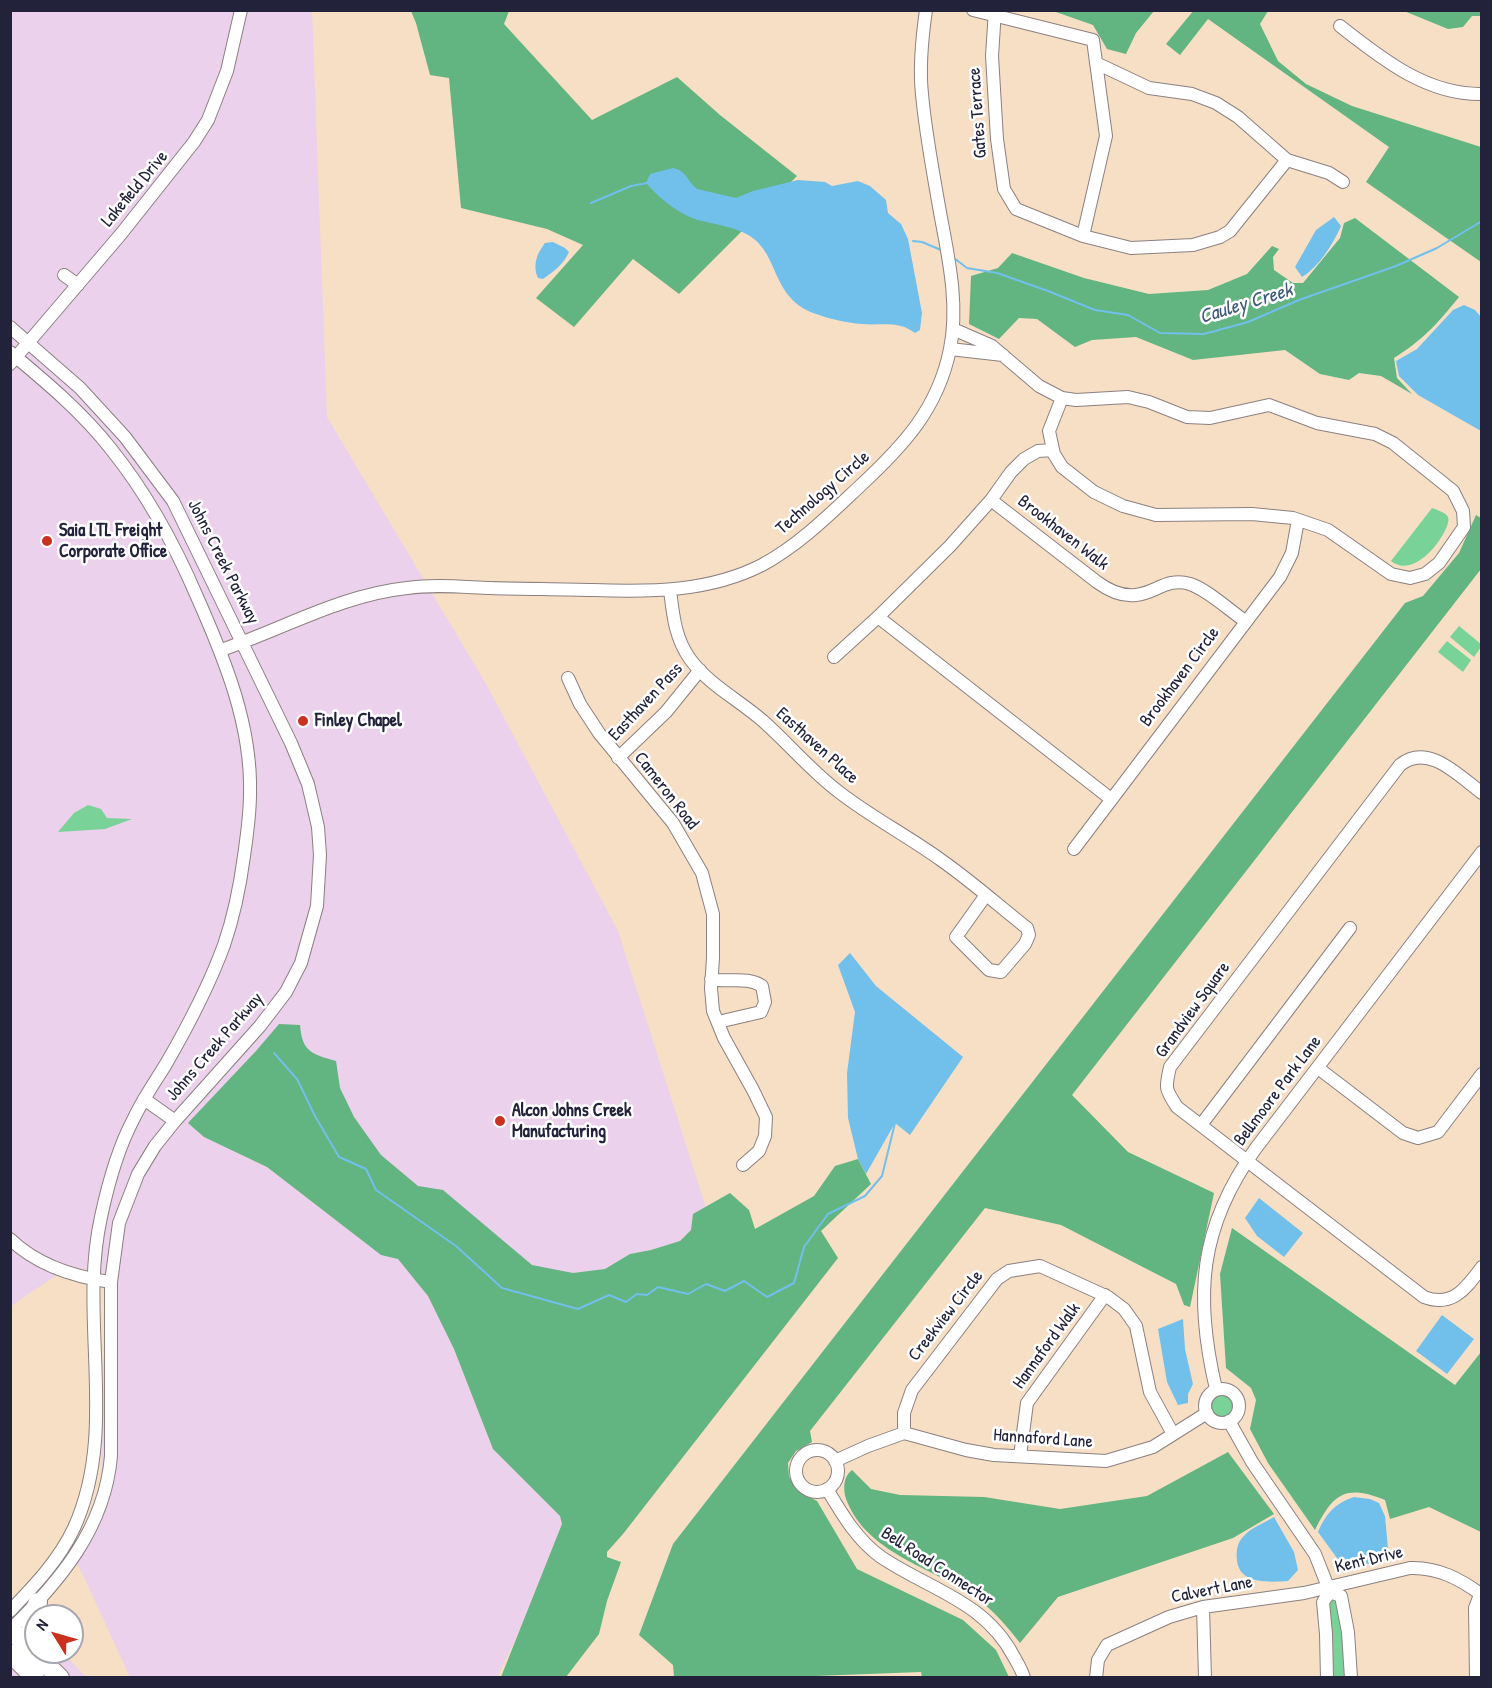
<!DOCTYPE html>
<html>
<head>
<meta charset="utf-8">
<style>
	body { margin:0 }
	#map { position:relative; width:1492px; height:1688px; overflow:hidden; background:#f6dfc5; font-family:"Patrick Hand",sans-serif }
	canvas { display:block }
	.frame { position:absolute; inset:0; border:12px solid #22223b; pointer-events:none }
	.north { position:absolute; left:24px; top:1604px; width:60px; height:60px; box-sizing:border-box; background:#fff; border:2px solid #a7a7b1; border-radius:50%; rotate:307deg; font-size:16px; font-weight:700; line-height:24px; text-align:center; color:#22223b }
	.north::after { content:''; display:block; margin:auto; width:21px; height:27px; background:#c8321e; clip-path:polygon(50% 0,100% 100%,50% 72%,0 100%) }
</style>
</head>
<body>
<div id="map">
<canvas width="1492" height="1688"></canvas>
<div class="frame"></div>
<div class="north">N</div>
</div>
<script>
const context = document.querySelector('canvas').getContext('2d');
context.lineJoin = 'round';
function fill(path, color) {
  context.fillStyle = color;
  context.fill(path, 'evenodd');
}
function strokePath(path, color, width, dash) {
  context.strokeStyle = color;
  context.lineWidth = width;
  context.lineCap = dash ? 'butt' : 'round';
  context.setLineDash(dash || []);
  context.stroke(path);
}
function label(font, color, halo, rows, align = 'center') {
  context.font = font + ' "Patrick Hand",sans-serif';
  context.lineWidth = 5;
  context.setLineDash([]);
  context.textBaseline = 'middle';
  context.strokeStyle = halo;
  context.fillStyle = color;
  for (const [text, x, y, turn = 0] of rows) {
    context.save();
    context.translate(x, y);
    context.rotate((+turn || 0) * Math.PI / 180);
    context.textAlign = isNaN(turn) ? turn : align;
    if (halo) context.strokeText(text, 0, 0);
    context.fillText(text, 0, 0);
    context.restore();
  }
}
const built = new Path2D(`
	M11,11H312L327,417L486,684L618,931L707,1211L559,1551L497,1677H130L74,1556L102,1490L101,1425L107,1274L70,1266L11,1306Z
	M10,1599L36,1624V1652H62L86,1677H11Z`);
const green = new Path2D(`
	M1432,508C1437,510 1445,512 1448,517C1453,527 1417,582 1391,561Z
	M1459,626L1481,644V647L1474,657L1450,637Z
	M1447,641L1471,660L1463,672L1438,652Z
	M88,805L101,809L107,818L132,819L105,829L58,832L74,813Z
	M1211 1405a12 12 0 1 1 24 0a12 12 0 1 1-24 0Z
	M1334,1597L1340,1605L1346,1677H1334L1327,1602Z`);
const forest = new Path2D(`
	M1194,10L1268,11L1260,24L1278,61L1306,84L1352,106L1481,147V262L1366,182L1389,147L1208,19L1180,55L1166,44Z
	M411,11H509L504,24L592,120L677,77L720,115L797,176L679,294L633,259L574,327L536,298L583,245L547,229L461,208L449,78L430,75L416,23Z
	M1053,11L1154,10V11L1136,33L1126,54L1107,49L1093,25Z
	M1404,11H1481V16H1472L1463,27L1448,29Z
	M1355,218L1459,297C1437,324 1424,339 1394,358L1397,378L1412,394L1381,376L1359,373L1349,380L1320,374L1285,350L1193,360L1136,337L1092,340L1075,347L1037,319L1019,318L999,339L969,324L971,276L998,268L1012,253L1084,278L1149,294L1208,290L1247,274L1272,246L1279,249L1273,257L1274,270L1293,283H1303L1340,238L1344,223Z
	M1476,515L1481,518V569L1072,1095L1128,1152L1214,1193L1190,1307L1184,1305L1176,1284L1061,1225L985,1208L810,1431L812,1442L796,1451L788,1463L789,1477L799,1491L817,1501L857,1569L963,1620L996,1650L1009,1677H922L921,1672L788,1677H674L673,1665L639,1635L673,1544L1405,603L1423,596L1459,553Z
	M279,1024L300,1025C302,1052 312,1054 336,1061L340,1088L354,1117L381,1155L418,1186L443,1190L532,1265L573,1273L605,1269L630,1254L651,1250L680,1241L691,1230L693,1214L730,1193L749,1210L755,1229L814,1196L835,1166L858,1159L871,1184L821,1231L838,1258L623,1534L607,1552V1557L621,1562L607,1601L599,1634L566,1677H501L562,1524L560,1516L493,1449L454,1349L428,1296L398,1259L381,1255L267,1167L204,1137L188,1123L256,1051Z
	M1232,1228L1455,1385L1481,1352V1532L1429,1507L1390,1519L1385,1500C1345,1484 1333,1494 1315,1530L1268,1463L1250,1429L1256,1400L1251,1388L1226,1368L1220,1274Z
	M1228,1452L1274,1514L1233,1538L1058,1597L1020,1643C1007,1626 993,1610 975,1597C932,1567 867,1554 846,1499C843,1489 843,1477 852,1470L871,1489L900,1495L984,1497L1060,1509L1147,1496Z`);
const water = new Path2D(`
	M673,168C687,171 687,181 697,189L736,198L753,191L798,180L825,182L832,186L858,181L870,186L886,200L888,213L901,224L908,239L922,313L920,330L915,333C898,320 881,326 862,324C846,323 827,318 813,313C771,296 780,256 750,236C735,227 719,225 702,221C682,217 659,198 646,183L650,174Z
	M1334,217L1341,226C1333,244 1319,267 1302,277L1295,267L1316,230Z
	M553,242L565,248L569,252C564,264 553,272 543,279L538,278C532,266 537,253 545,243Z
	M1464,305L1475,310L1481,317V431L1418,395L1399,376L1396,361L1417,349L1453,310Z
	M850,953L876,986L963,1057L910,1135L895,1123L866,1174L858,1159L848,1118L847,1073L855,1012L838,965Z
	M1259,1198L1303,1233L1284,1257L1257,1236L1245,1218Z
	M1442,1315L1474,1339L1447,1374L1416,1351Z
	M1183,1319L1185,1349L1193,1384L1188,1394V1403L1178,1405L1167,1382L1158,1329Z
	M1354,1497L1370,1499L1379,1503L1385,1516L1389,1560L1346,1568L1342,1565L1318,1532C1326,1514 1335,1503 1354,1497Z
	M1274,1517L1294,1552L1298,1570L1288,1581C1270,1582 1239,1585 1237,1560C1236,1552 1237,1544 1242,1538C1250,1528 1264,1523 1274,1517Z`);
const stream = new Path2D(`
	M591,203L631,186L647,183
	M913,241L922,242L941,250
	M954,258L967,268L997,273L1048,291L1095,310L1128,315L1160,333L1204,334L1248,322L1299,300L1396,266L1437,248L1482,221
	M274,1053L297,1079L315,1116L339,1157L366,1169L376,1190L456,1246L502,1288L578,1309L609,1295L626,1302L637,1294L647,1295L658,1287L688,1294L706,1284L725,1291L744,1281L767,1297L794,1283L804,1247L828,1214L865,1196L882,1176L895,1123`);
const minor = new Path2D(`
	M973,10L1093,40L1106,136L1083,236
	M995,10L992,56L997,139L1004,189L1016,209L1083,236L1131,248L1193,245L1220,237L1230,231L1287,160L1329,173L1343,182
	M1340,26C1381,58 1426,95 1482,94
	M1096,63L1149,88L1192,94L1216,103L1238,117L1287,160
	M64,275L78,285
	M10,327L80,388L125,437L173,501L291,743L308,784L318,827L320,855L317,906L301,963L286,992L260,1026L175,1121L155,1146L138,1174L119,1223L111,1282V1456C105,1528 60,1581 10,1630
	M953,329L992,346L1039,386L1062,398L1076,400L1128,397L1149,402L1187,417L1210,418L1269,405L1317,423L1375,434L1393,443L1453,491L1463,511L1464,527L1439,563L1425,574L1410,578L1391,574L1328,530L1293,518L1252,514L1156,515L1123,506L1094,492L1062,467L1054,454L1049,431L1062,398
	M950,349L1003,355
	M10,352C46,382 82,412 111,449C148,495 175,545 198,599C225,660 252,726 250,794C250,815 247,835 244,856C240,886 234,916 224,945C209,986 188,1026 166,1064C155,1082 143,1099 134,1118C118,1148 108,1184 101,1217C78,1320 119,1429 74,1528C59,1560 35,1585 10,1611
	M10,364L121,234L194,142L208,120L227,71L241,10
	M991,500L1097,582C1108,590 1121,597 1136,595C1156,593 1167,577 1190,584C1208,590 1229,610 1245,621
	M670,590C673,615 675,638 690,659C709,685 739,700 763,721C789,744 811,771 839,792C871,817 908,836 941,860C971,881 998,905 1027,928L1029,935L1025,944L1001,972L989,970L956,937L986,895
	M878,617L1111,799
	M221,650C283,629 341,595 407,588C435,584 463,587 491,588C525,589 559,589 593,590C651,592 709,592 762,565C799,545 829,515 860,486C903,446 938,409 950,349C960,300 946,248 938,201C932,166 925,129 922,94C919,67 922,38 926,10
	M834,657L878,617L950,546L991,500L1011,472L1024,459L1038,451L1053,450
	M568,678L580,704L599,733L673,823L702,873L713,914V958L711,988L713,1011L724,1038L753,1090L766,1117L765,1136L759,1151L743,1165
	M618,758L666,712L700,670
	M1482,793C1459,776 1428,742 1400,765L1170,1067C1165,1088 1165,1089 1177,1107L1424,1297C1453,1308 1466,1288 1482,1267
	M1074,849L1280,577L1292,553L1298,520
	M711,979C728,983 747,976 762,986L765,1002L761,1012L718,1022
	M1318,1068L1403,1133L1418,1138L1438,1132L1482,1074
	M144,1099L175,1121
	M1204,1121L1350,928
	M10,1239C38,1266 74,1277 111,1282
	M1205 1406a17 17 0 1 1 34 0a17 17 0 1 1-34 0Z
	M1216,1389C1194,1296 1199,1227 1256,1148L1482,852
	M1229,1421L1252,1462L1315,1554L1330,1592
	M904,1433V1413L912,1390L997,1279L1009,1271L1040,1266L1108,1297L1124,1309L1136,1326L1150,1392L1173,1434
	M904,1433L966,1450L994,1455L1106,1461L1153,1447L1207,1413
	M796 1471a21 21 0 1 1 42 0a21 21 0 1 1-42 0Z
	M1020,1456L1027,1403L1105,1295
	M835,1461L868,1446L904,1433
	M827,1489C842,1514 857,1540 881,1557C930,1590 985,1601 1014,1657C1018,1664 1022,1670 1024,1678
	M1330,1592L1341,1596L1348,1632L1351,1678
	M1203,1607L1205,1678
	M1096,1678L1098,1660L1107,1645L1169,1617L1203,1607L1304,1593L1410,1568C1438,1567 1460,1579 1482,1595
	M1327,1678L1326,1634L1323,1602L1330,1592
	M1476,1678L1475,1608L1480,1595`);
const highway = new Path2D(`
	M10,1629L60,1678
	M10,1653L35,1678
	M36,1654C29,1632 28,1623 38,1602`);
const markers = [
	[47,541,6,"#c8321e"],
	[303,721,6,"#c8321e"],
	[500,1121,6,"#c8321e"]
];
const streetNames = [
	["Gates Terrace",978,113,-94],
	["Lakefield Drive",135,189,-50],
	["Technology Circle",823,493,-41],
	["Brookhaven Walk",1063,533,38],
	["Johns Creek Parkway",223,562,63],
	["Brookhaven Circle",1180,677,-53],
	["Easthaven Pass",646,702,-47],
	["Easthaven Place",817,746,42],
	["Cameron Road",666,791,52],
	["Grandview Square",1193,1010,-54],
	["Johns Creek Parkway",215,1047,-49],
	["Bellmoore Park Lane",1278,1091,-53],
	["Creekview Circle",946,1316,-52],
	["Hannaford Walk",1047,1346,-54],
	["Hannaford Lane",1043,1439,4],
	["Kent Drive",1369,1560,-13],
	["Bell Road Connector",937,1567,33],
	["Calvert Lane",1212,1590,-11]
];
const poiNames = [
	["Saia LTL Freight",59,531],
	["Corporate Office",59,552],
	["Finley Chapel",315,721],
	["Alcon Johns Creek",512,1111],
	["Manufacturing",512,1132]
];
const waterNames = [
	["Cauley Creek",1246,304,-17]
];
fill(built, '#ebd1eb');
fill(green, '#79d298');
fill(forest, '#62b480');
fill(water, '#71c0ec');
strokePath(stream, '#71c0ec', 2);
strokePath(minor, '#8c8080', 14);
strokePath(highway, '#8c8080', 20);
strokePath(minor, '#fff', 12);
strokePath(highway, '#fff', 18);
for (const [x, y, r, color] of markers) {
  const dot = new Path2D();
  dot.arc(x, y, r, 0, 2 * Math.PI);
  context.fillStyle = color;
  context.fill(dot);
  strokePath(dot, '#fff', 2);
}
label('18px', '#22223b', '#fff', streetNames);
label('bold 18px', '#22223b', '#fff', poiNames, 'left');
label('italic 20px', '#3e5979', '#fff', waterNames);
</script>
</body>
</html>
